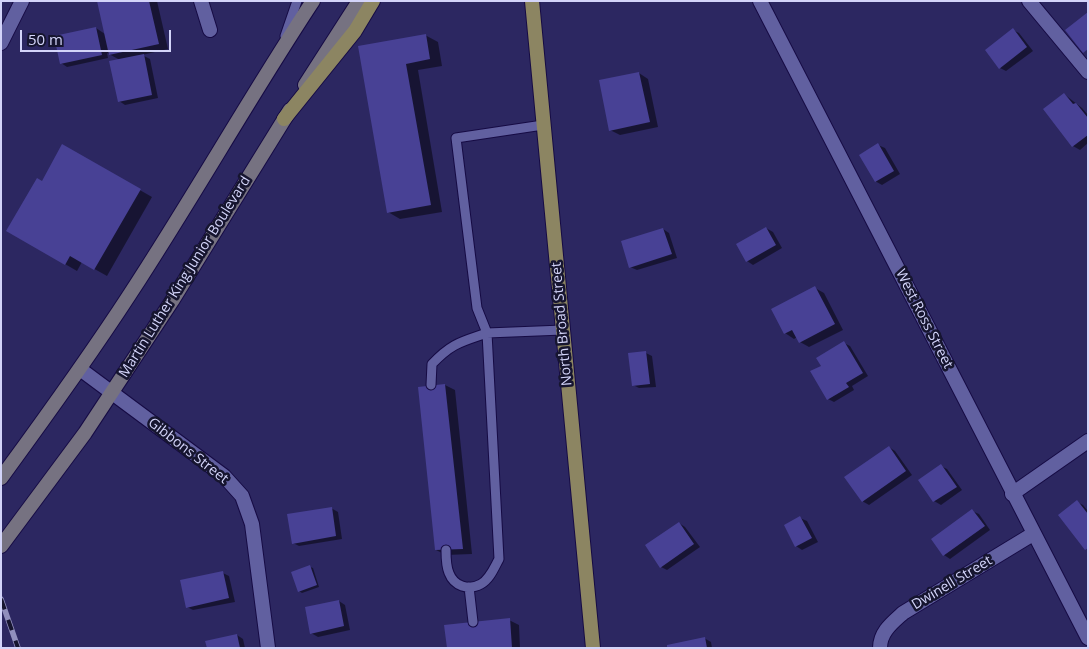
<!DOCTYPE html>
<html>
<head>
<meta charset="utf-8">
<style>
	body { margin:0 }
	#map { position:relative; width:1089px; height:649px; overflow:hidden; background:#2c2761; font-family:"Open Sans",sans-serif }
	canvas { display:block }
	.frame { position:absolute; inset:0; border:2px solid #d3d4f9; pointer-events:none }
	.scale { position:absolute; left:20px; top:30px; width:151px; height:22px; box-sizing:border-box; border:2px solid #d3d4f9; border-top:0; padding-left:6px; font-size:15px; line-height:18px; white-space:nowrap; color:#d3d4f9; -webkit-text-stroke:4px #16152f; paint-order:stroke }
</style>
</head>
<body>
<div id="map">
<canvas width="1089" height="649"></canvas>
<div class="frame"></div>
<div class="scale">50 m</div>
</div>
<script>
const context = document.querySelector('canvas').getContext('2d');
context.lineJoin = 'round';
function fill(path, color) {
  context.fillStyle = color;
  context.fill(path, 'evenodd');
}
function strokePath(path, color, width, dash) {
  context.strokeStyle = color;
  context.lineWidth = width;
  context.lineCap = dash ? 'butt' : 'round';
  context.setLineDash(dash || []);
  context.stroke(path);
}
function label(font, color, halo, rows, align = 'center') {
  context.font = font + ' "Open Sans",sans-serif';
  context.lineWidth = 5;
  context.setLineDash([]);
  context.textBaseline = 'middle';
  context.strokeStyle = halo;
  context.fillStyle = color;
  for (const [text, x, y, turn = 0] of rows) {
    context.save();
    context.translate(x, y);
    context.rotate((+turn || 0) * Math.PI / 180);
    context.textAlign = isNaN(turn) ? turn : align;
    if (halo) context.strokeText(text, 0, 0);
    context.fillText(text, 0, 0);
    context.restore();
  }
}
const shadow = new Path2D(`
	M98,1H157L168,49L142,55L150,59L158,98L125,105L119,101L120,60L107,53L108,58L67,67L61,63L96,28L105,34Z
	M1013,30L1019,33L1033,51L1006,71L1000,68Z
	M425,35L438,42L442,66L418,70L442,212L400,219L388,212L359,47Z
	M639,73L648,79L658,127L620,135L610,130Z
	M1064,94L1082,108L1088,115V143L1080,150L1073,146Z
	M878,145L885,148L900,174L882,185L875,181Z
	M63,146L152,197L107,276L82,262L77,271L8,231L42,182Z
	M766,228L773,232L782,248L753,265L747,261Z
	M663,229L669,233L677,258L637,270L630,267Z
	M815,288L824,293L843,330L809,347L800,342L797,337L794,339L785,333Z
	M844,343L850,346L868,376L852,386L854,390L834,402L828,399L822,366Z
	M646,353L652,356L656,387L639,388L633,385Z
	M445,385L455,390L472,554L446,555L436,550L419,389Z
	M889,447L895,451L912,475L869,505L862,501Z
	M941,466L947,469L962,490L941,505L934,501L920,481Z
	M1077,502L1083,505L1088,511V550L1059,515Z
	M331,508L338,512L342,539L299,546L293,543Z
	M972,511L979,514L990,530L950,559L944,555L933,539Z
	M800,518L807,521L818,542L802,550L796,546Z
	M679,523L685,527L700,547L667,570L661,567Z
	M310,567L313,568L319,587L302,593L299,591Z
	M223,573L229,576L235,602L193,610L187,607Z
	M339,601L345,605L350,630L318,637L311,633Z
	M509,620L519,625L520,648H449Z
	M237,635L243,639L245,648H208Z
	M704,638L711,642L712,648H668Z`);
const building = new Path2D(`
	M97,1H149L159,44L109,55Z
	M1088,12V49L1083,53L1065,30Z
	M96,27L102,55L60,64L54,36Z
	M1013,28L1027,47L999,69L985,50Z
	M426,34L430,59L406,64L431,205L387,213L358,46Z
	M144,54L152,95L118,102L109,61Z
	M639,72L650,122L609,131L599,80Z
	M1064,93L1073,104L1076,103L1088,118V135L1072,147L1043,109Z
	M878,143L894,171L875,182L859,155Z
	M62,144L141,189L94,270L70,256L65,265L6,231L37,178L42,181Z
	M766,227L776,245L746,262L736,244Z
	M663,228L672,254L629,268L621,241Z
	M815,286L835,324L799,343L792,330L784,334L771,309Z
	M844,341L863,373L846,383L849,387L827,400L810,371L821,366L816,358Z
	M646,351L650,384L632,386L628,353Z
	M445,384L463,549L435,550L418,387Z
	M889,446L906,471L862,502L844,477Z
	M941,464L957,487L933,502L918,480Z
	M1077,500L1088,514V548L1085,550L1058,515Z
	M332,507L336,536L292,544L287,514Z
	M972,509L985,526L943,556L931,539Z
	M800,516L812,538L795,547L784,525Z
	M679,522L694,544L660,568L645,545Z
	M310,565L317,585L298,592L291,572Z
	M223,571L229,598L186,608L180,580Z
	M339,600L344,626L310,634L305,607Z
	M510,618L512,648H447L444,625Z
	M237,634L240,648H207L205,641Z
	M705,637L707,648H667V645Z`);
const service = new Path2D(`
	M285,36L297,1
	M543,125L456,138L477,308L487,333L563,330
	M431,385L432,364C452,343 461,342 487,333L499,559C494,568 490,579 481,584C468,591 454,586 449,573C446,566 446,557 446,550
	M469,587L473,622`);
const minor = new Path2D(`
	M201,1L210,30
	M1029,1L1088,72
	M1,43L22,1
	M80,369L224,476L242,496L252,524L268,648
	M1012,494L1088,441
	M880,648C880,632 892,623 903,613L1033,534`);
const tertiary = new Path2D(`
	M760,1C871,213 977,426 1088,638`);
const secondary = new Path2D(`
	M305,85L359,1
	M1,478C45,418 89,357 130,294C193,198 249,98 313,1
	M1,546L85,433L172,301L290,110`);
const primary = new Path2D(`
	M532,1L593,648
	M284,119L355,31L373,1`);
const rail = new Path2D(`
	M1,599L18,648`);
const streetNames = [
	["Martin Luther King Junior Boulevard",185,277,-58],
	["West Ross Street",924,319,63],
	["North Broad Street",562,324,-95],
	["Gibbons Street",188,451,38],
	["Dwinell Street",952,583,-31]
];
fill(shadow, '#0007');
fill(building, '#484195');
strokePath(service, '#160b44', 11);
strokePath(minor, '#160b44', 16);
strokePath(tertiary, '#160b44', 16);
strokePath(secondary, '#160b44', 16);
strokePath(primary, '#160b44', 16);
strokePath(service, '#6160a0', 9);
strokePath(minor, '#6160a0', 14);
strokePath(tertiary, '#6160a0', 14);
strokePath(secondary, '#767281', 14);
strokePath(primary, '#8c8562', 14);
strokePath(rail, '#918fbd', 5.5);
strokePath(rail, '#16152f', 4, [11]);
label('14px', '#d3d4f9', '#16152f', streetNames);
</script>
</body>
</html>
